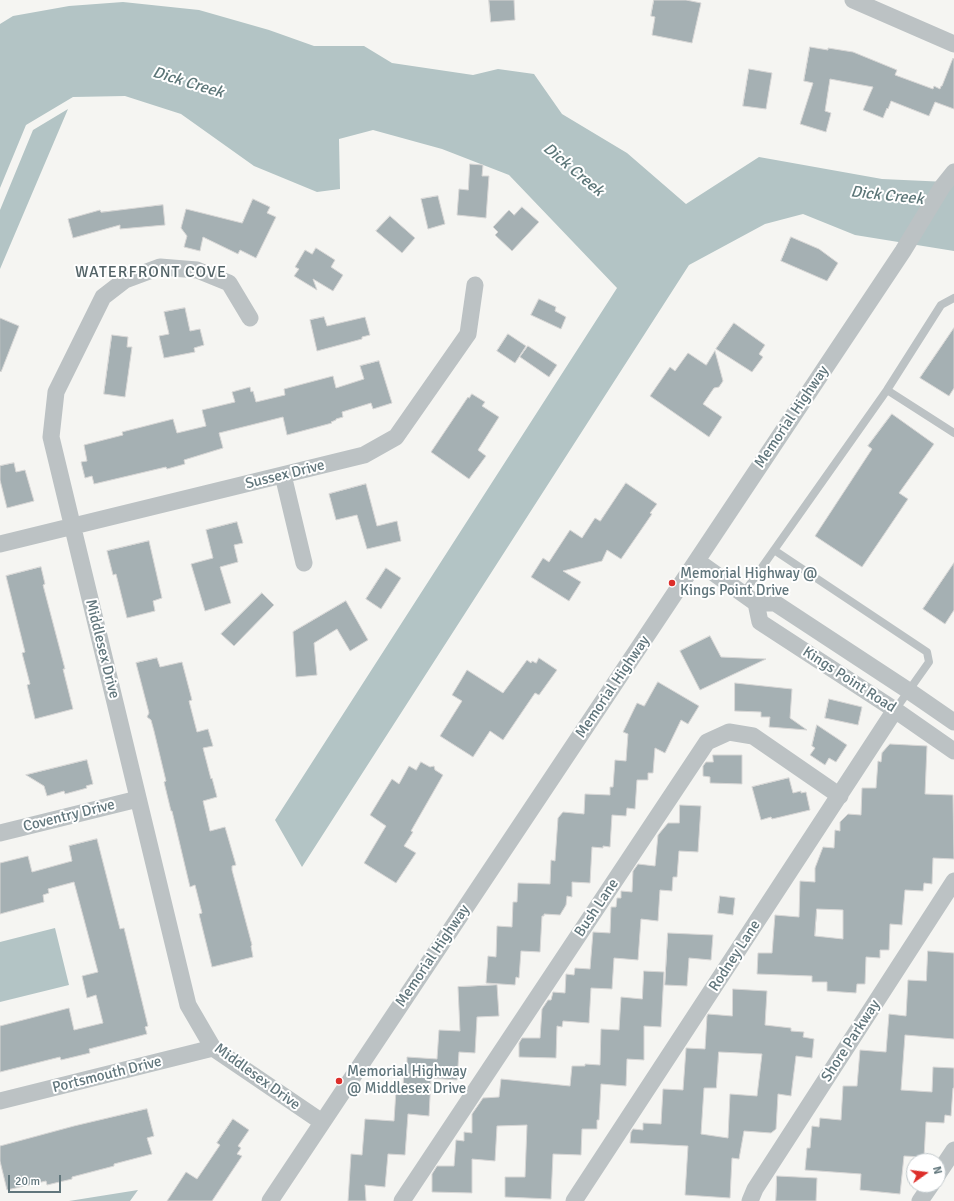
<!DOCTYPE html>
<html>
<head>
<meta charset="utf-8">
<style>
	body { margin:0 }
	#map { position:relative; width:954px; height:1201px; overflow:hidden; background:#f5f5f2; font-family:Signika,sans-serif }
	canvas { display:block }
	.north { position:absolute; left:906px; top:1153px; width:40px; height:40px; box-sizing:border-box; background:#fff; border:1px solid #c0c8cb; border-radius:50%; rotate:76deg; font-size:11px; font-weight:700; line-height:16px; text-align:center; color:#61767c }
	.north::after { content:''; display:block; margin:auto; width:14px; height:18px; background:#dd2e2a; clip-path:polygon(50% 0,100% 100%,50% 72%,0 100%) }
	.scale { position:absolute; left:8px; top:1175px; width:53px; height:18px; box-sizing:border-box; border:2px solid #61767c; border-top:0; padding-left:5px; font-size:12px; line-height:14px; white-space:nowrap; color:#61767c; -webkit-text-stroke:3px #fff; paint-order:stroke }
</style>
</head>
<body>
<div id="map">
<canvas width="954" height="1201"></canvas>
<div class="north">N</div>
<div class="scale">20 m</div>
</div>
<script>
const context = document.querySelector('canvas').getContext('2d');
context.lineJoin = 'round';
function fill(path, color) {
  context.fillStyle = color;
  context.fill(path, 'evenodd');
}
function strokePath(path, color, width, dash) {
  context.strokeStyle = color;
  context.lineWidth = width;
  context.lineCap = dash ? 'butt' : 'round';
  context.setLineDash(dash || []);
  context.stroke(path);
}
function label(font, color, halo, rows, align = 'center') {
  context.font = font + ' Signika,sans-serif';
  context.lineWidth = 4;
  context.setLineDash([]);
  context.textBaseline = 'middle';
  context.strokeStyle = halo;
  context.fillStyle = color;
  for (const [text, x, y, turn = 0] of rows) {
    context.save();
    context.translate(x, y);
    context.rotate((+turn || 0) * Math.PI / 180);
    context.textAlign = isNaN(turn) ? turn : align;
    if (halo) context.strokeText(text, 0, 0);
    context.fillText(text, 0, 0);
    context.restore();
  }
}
const water = new Path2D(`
	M123,2L199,10L269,30L314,46H364L392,63L473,75L498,69L534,74L562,114L627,153L686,204L759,157L882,179L947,182L954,184V251L855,235L803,214L765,224L689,265L302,867L275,820L617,288L509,175L442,149L373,130L339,139L340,189L317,192L254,166L181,114L125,96L73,97L26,125L0,188V24L13,16L69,6Z
	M68,109L0,269V210L33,130Z
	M55,928L69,985L0,1002V942Z
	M138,1190L130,1201H69Z`);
const building = new Path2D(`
	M489,0H514L515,20L491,22Z
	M654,0H686L701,3L692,43L652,35L655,17L651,16Z
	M810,47L828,50V48L853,52L897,70L895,75L933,89L934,86L940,89L941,86H942L953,58L954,59V109L935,102L929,116L891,101L888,109L887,108L883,118L863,110L873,87L830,79L825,111L831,113L826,132L800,124L813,83L804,81Z
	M749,69L772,73L766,109L743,106Z
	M470,164L483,165L482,176H489L486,218L457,215L459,189L468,190Z
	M438,196L445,224L428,229L421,199Z
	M253,199L270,207L267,213L276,217L256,258L240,250L238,254L203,237L200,251L184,247L187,236L181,228L186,209L242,223Z
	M163,205L165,225L120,229V225L73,238L68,219L100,210L101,212Z
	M522,207L539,222L512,251L495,235L498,232L493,227L509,210L514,215Z
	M390,216L415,238L402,253L376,231Z
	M791,237L819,249L838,263L827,281L781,261Z
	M316,248L335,260L331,267L343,275L333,291L313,279L317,290L294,276L299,269L295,267L305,250L312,254Z
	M539,299L556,307L555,311L566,317L561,329L531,315Z
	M185,308L190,331L200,329L204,345L194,348L195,352L164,358L159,336L169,334L164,312Z
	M324,317L327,326L365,317L370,335L362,337V339L317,351L310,320Z
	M0,318L19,326L1,372L0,371Z
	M734,323L765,345L759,354L763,357L752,372L716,349Z
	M954,328V388L949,396L920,378Z
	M508,334L526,346L515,363L497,351Z
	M112,335L128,337L127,347H132L125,397L104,394Z
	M528,346L557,365L549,377L520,357Z
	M715,351L723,381L719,387L714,388L703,404L722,417L709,437L650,396L670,367L675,371L688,353L706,365Z
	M379,361L392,403L373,409L371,403L342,412L343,417L336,419V420L331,422L332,423L287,435L283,417L219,433L223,448L184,460L185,464L167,469L166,467L94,484L92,476L85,478L81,462L87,461L84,445L123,435L122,432L173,419L177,433L206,426L202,410L235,402L232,392L250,387L251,392L253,391L256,402L285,395L284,389L333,376L336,388L364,379L360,366Z
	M472,394L485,402L482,406L499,417L478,450L486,456L469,479L431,452L468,397L469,398Z
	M892,414L934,444L899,493L908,499L862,567L815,536L872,449L868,446Z
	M14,463L16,472L25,470L34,501L7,508L0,480V466Z
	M626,483L657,504L650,513L652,514L621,559L607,550L602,561L563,571L581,582L569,601L531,577L543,558L549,562L570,530L582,538L595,518L600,521Z
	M366,484L377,526L397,521L401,541L367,549L357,515L336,520L329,494Z
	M237,522L243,543L234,545L238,562L220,567L231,603L205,611L191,564L213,558L206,530Z
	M149,541L162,598L153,601L155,611L127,618L116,574L113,575L107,551Z
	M954,563V610L945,624L923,609Z
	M41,567L45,584L43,585L65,669H63L73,709L35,719L27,685L30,684L22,653L25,652L6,576Z
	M386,568L401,578L381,609L366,599Z
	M262,593L274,605L234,646L221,634Z
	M346,601L368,640L350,651L337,629L314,643L317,675L296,677L293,632Z
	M710,636L721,657L766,659L700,690L680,651Z
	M157,658L160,667L182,662L192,700L189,701L197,732L208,729L213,746L203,748L211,779L212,778L217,797L203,801L210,831L225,827L236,865L232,866V870L252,945L251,946L253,957L212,967L199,914L202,913L195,885L190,887L172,811H171L164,782L166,781L154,731L151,720L147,717L149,713L136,663Z
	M539,658L557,670L539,695L535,693L503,740L490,731L473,757L440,736L462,701L452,695L467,670L503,693L527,660L531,663L532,661L536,663Z
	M658,682L699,706L688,724L681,720L665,753L655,748L653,773H648V780H637L635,809L627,808L626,816L612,815L610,847L603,846V848L592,847L590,883L572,882V897L567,896L566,905L560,915L544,914V916H542L540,952L521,951L519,978L516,977L515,985L486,983L488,956L496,957L497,926L512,927L513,902H517L518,883L550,884L551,860L555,861L558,818L563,812L584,814L585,794L610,795V787H613L615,760L626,761L628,734L623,732L637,703L644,706Z
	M735,683L792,689L790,718L807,730L769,727L770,717H761V712L735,711Z
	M829,699L862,707L858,725L825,718Z
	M817,725L847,745L836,762L829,758L825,765L810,755L815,748L812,746Z
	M890,744L927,746L925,794L953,795L954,859L933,858L932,884L924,883L923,891L905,890L902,925L890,924L889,950H880V958L866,957L865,984H857L856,993L827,991V982H812V976L757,974L758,953H772L775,915L799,917L800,881L815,882V868L823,847L834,848L835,830L840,831V822L848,814L861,815L862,788H876L878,761L881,762L882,753ZM817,909L843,910V939L815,936Z
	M713,755H742V784L710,783V777L703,776V766L706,762H713Z
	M87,760L93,784L86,786L87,788L65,794L64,791L47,796L44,786L26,775Z
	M421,762L430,767L434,766L435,770L443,775L411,831L413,832L404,846L416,853L396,883L364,863L386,826L370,815L392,779L399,784L409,766L416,770Z
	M789,778L793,793L801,791V793L806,792L810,810L772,819L771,817L761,820L752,787Z
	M680,805L701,806L698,852L679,851L677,877H673L672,891L660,890L658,921L641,919L638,960L614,958L612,989L591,988L589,1023L563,1021L562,1027L557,1026L556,1058L519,1057V1043L522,1038H540L542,1009L548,1000H551L553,992L565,993L566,974L574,975L575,968L590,969L593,932L610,933L611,907H616L617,898H621V891L632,892L633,871L638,864L655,866L658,835L668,823H679Z
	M97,839L120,929L124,928L148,1026L145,1027L147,1034L89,1049L90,1053L61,1060L60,1057L0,1072V1026L69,1008L74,1030L103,1023L96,995L87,998L82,976L98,972L74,882L48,889L49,893L43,895L44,902L0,914V863L28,856L32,872L72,861L69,846Z
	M720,896L735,898L733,915L718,913Z
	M668,933L713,935L711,960L689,958L687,986L665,985Z
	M928,951L954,953V1039L905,1035L901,1090L932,1092L933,1067L954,1068V1088H953L951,1116L945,1115L944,1123L926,1122L924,1157L904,1156L900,1194L860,1190L861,1174L805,1170L807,1148H810L812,1126L819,1127L820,1118L841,1120L843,1086H857L860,1050L886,1052L889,1014L906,1016L908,980L926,981Z
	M644,971L664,972L661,1027L644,1026V1060L627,1059L626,1086L601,1084L599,1120H597V1129H582L581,1155L553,1154L551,1199L505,1197V1177H525L527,1125L497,1126L495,1161L472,1159V1193L432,1192V1174L437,1166H454L456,1140L464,1141V1132L472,1133V1114L483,1098L499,1097L501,1079L570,1086L572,1066H585V1064L600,1065L601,1029L619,1030L621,997L642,999Z
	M497,985L499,1016L477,1017L475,1053L459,1052L457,1080L431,1078L429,1116L408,1114L405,1155L388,1154L385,1187L365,1185L366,1201H348L351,1154L362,1155L365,1119L394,1121L396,1090H403L404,1063L407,1064V1057L437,1059L439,1030L460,1031L458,987Z
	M733,989L767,991L765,1025L791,1028V1031L804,1032L803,1037L814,1039L812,1058L796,1056L791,1096L778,1094L776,1129L771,1133L744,1131L739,1159L732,1158L730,1198L685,1195L688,1146L630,1143L631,1132L633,1129L643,1130V1123L661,1124L663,1089L683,1090L686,1049V1048L705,1049L707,1016L708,1014L732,1016ZM719,1052L762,1054L757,1096L730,1094L728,1138L701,1134L704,1088H716Z
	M147,1109L154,1136L147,1138L152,1154L114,1164V1166L72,1177V1179L47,1185L46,1181L7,1190L0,1161V1146L74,1126Z
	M233,1119L249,1130L238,1146L241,1148L237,1154L242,1156L212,1201H167L186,1172L197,1179L220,1145L217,1143Z
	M777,1176L817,1178L816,1201H776Z`);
const service = new Path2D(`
	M887,390L954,433
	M774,550L927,652L929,662L895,710
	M743,594L887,390L941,305L954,298`);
const minor = new Path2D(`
	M853,0L954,44
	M250,318L229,283L197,270L160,267L125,280L103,297L56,392L51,437L188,1005L213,1048L322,1122
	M283,475L304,563
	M0,544L364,455L396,437L468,334L475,285
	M697,561L756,603H775L909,691L954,722
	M756,603L760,622L895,710L954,751
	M0,833L138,799
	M0,1101L213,1048
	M938,1174L954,1150
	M270,1201L903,251L942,187L954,172
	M402,1201L707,742L729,732L753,736L840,796
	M574,1201L895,710
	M750,1201L755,1189L954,881
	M920,1201L931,1185`);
const markers = [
	[672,583,4,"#dd2e2a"],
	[339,1081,4,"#dd2e2a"]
];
const streetNames = [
	["Memorial Highway",792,417,-56],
	["Sussex Drive",285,475,-14],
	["Middlesex Drive",102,649,76],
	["Kings Point Road",849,680,33],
	["Memorial Highway",613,687,-56],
	["Coventry Drive",69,816,-14],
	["Bush Lane",597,908,-56],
	["Memorial Highway",433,956,-56],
	["Rodney Lane",735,956,-57],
	["Shore Parkway",851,1041,-57],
	["Portsmouth Drive",107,1075,-14],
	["Middlesex Drive",257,1077,36]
];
const poiNames = [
	["Memorial Highway @",680,574],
	["Kings Point Drive",680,591],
	["Memorial Highway",347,1072],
	["@ Middlesex Drive",347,1089]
];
const waterNames = [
	["Dick Creek",188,83,17],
	["Dick Creek",573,170,40],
	["Dick Creek",887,196,6]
];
const neighbourhoodNames = [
	["WATERFRONT COVE",151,273]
];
fill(water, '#b3c4c5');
fill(building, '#a5b0b3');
strokePath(building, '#d7d6d5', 1);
strokePath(service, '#bcc2c4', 8);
strokePath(minor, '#bcc2c4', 17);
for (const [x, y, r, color] of markers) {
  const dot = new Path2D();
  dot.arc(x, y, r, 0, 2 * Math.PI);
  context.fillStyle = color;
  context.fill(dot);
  strokePath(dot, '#fff', 1.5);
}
label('15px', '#61767c', '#fff', streetNames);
label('15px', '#61767c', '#fff', poiNames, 'left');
label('italic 16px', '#5c7678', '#fff', waterNames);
context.letterSpacing = '1px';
label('16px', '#536367', '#fff', neighbourhoodNames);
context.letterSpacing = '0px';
</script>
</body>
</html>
